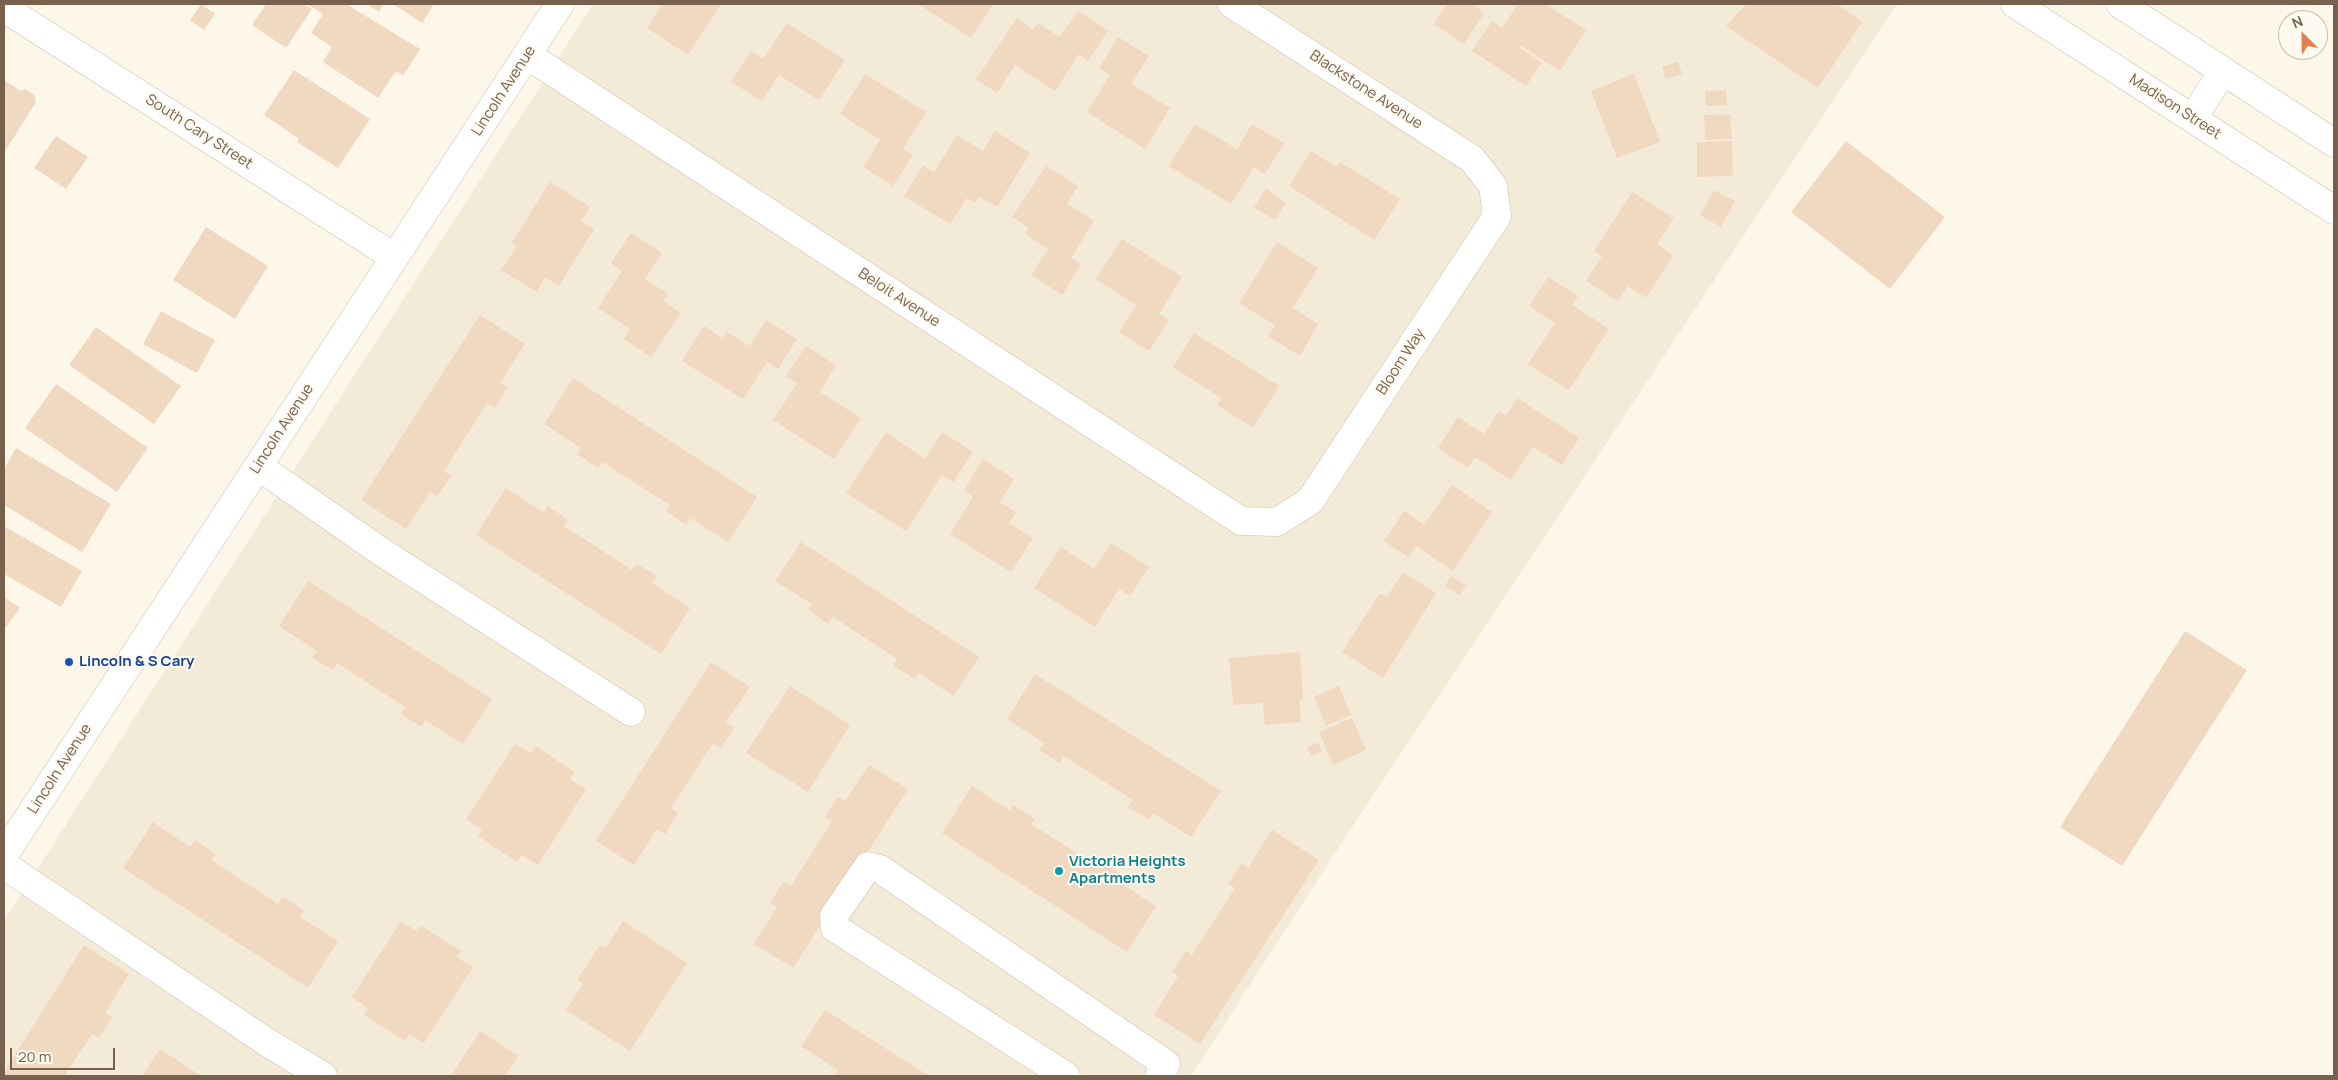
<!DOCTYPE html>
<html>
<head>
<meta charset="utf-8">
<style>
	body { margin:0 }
	#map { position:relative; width:2338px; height:1080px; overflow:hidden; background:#fcf7e9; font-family:Manrope,sans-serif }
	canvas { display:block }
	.frame { position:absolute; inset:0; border:5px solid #77604d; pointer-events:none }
	.north { position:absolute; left:2278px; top:10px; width:50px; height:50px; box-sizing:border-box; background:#fffaf0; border:1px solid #c9bcaf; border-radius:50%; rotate:337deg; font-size:14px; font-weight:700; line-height:20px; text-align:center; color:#77604d }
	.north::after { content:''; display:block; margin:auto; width:18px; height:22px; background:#e38052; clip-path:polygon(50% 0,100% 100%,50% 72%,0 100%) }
	.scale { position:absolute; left:10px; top:1048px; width:105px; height:22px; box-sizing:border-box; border:2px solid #77604d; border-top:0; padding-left:6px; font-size:15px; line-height:18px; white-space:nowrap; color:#77604d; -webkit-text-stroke:4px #fffaf0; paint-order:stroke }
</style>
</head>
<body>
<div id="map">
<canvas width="2338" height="1080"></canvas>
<div class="frame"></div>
<div class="north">N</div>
<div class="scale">20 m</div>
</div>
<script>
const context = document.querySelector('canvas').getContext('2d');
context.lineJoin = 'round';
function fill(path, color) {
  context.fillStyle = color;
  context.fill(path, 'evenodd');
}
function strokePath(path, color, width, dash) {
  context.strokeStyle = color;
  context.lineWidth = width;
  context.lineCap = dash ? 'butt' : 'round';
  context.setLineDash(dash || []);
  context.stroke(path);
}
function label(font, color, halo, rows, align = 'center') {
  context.font = font + ' Manrope,sans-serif';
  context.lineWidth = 4;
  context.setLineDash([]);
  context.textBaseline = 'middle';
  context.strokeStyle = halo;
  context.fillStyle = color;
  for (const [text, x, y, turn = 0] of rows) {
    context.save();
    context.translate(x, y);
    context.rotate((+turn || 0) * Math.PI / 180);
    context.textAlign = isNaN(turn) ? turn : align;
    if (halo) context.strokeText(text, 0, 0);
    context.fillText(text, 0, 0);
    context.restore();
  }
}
const residential = new Path2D(`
	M593,4H1897L1337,850L1191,1076H4V921Z`);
const building = new Path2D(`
	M201,4L215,14L204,30L190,20Z
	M266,4H303L312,9L286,48L252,25Z
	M307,4H346L420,49L403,76L396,71L378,98L323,62L332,47L311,33L323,14Z
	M366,4H384L379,12Z
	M393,4H434L422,23Z
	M662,4H721L688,55L647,28Z
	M918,4H993L971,38Z
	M1447,4H1473L1484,13L1464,44L1434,24Z
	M1518,4H1545L1586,30L1560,71L1520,45L1519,47L1542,62L1526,86L1472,51L1492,21L1502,28Z
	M1746,4H1837L1862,22L1818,88L1726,26Z
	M1078,11L1108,31L1088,61L1079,54L1055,91L1015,65L997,93L976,79L1017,18L1033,30L1038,23L1060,37Z
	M787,23L845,60L819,100L779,75L762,101L731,82L751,51L763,59Z
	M1118,37L1149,56L1131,84L1170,108L1145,149L1087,112L1110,75L1099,68Z
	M1678,62L1682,74L1666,79L1662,67Z
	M294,70L370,119L338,168L297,142L299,139L264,115Z
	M865,74L926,112L903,149L913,155L893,186L863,167L880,140L840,114Z
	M1634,74L1660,142L1617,158L1591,91Z
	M4,80L21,91L25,89L34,95L36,102L6,150L4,149Z
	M1726,90L1727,105L1706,106L1705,91Z
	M1730,114L1732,139L1705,140L1704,115Z
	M1195,124L1237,149L1252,124L1284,143L1265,174L1254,167L1231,204L1169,166Z
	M995,131L1030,153L997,207L979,197L974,203L967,198L950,224L904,196L923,166L934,172L957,135L983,151Z
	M56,136L88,157L66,189L34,168Z
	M1732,141L1733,176L1697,177V142Z
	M1846,141L1945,217L1890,289L1791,212Z
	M1311,151L1336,167L1340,162L1400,199L1374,240L1289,186Z
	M1046,166L1078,186L1067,204L1094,221L1071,258L1081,264L1062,295L1031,275L1048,249L1025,234L1029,228L1012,217Z
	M550,182L590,207L581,221L594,229L559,286L545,277L537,292L501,270L517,246L512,242Z
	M1266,188L1286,203L1275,220L1254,207Z
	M1714,190L1735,201L1721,227L1700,215Z
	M1632,192L1674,218L1657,244L1673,255L1646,298L1628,286L1618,301L1586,281L1602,256L1594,251Z
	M206,227L268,266L235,319L173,280Z
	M631,233L662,253L645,279L668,294L663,301L681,313L651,357L624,339L630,329L598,308L622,271L611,263Z
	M1122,239L1182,277L1159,314L1169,320L1149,351L1119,332L1136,305L1096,279Z
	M1277,242L1318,268L1293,308L1318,324L1300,356L1268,336L1275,325L1239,303Z
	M1548,277L1578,296L1572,305L1609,329L1569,390L1528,364L1555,323L1529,306Z
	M161,311L215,340L197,373L143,344Z
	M480,315L525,344L500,383L507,387L495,408L487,403L444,471L451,476L437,496L430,492L406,529L361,500Z
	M766,320L797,339L778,369L767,362L743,399L682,361L704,326L722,338L727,332L750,346Z
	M96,327L181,386L154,424L69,365Z
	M1194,333L1279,386L1253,428L1217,405L1221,398L1173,367Z
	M806,346L836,365L820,392L861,418L834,459L773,420L797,383L786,376Z
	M573,378L757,497L728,542L690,518L686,525L666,511L670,505L602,462L598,468L577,454L581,448L544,424Z
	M56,384L148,448L117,492L25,428Z
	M1517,398L1579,438L1562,465L1533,447L1511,480L1475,457L1468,468L1438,448L1458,417L1484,434L1499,411L1506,416Z
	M886,432L925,459L942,432L973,452L953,482L942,475L906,531L846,493Z
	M16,448L111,504L82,552L4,505V469Z
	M983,459L1014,479L1000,502L1016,512L1009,523L1033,538L1011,572L950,534L973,497L964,490Z
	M1452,485L1492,512L1453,571L1416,546L1408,557L1384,541L1404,511L1424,525Z
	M506,488L544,513L548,506L568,520L564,526L632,570L637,564L657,576L652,583L690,608L661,654L476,535Z
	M4,526L82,571L61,607L4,574Z
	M801,542L979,657L953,696L919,673L915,679L894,666L897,659L833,617L828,624L808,610L812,604L775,581Z
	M1111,543L1149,567L1130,596L1119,589L1095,627L1034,588L1061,547L1094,569Z
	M1403,572L1436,593L1383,678L1342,652L1380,593L1387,597Z
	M1451,576L1466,585L1460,595L1445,586Z
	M308,581L492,699L463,744L425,720L421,727L401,714L405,707L337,663L333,670L312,658L317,651L279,626Z
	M4,597L20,608L4,630Z
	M2185,631L2247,670L2122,866L2060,827Z
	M1300,652L1303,700L1299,701L1301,722L1265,725L1263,703L1233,705L1229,658Z
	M711,662L750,687L726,722L734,728L721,748L713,743L671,808L678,813L665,834L657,829L634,865L596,841Z
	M1035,674L1221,791L1191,837L1153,813L1149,820L1128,807L1133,800L1064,756L1060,763L1040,750L1044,743L1007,719Z
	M790,686L850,725L808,792L746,753Z
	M1339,686L1351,715L1326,726L1314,697Z
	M1352,718L1366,750L1333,765L1319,732Z
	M1318,742L1322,751L1311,756L1307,747Z
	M515,744L531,753L535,746L575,772L570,779L586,789L538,865L522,855L517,862L478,836L482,829L466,819Z
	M869,765L908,789L793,968L754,944L777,907L770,903L783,882L791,886L832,821L825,817L838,797L845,801Z
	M972,786L1009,810L1013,805L1035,819L1031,824L1097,866L1101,861L1123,876L1119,882L1156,906L1127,952L942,833Z
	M153,822L190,847L195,840L216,854L211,860L278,904L283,897L304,910L300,917L338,941L308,988L123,868Z
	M1272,830L1319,860L1200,1044L1154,1015L1178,976L1172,972L1186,951L1192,955L1235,888L1228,884L1242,863L1248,868Z
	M401,921L417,932L421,926L461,951L456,957L473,967L424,1043L409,1034L405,1041L364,1015L368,1008L352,997Z
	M623,921L687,963L630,1051L566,1010L583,984L577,980L600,945L606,948Z
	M84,945L129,974L105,1013L112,1017L99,1038L92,1034L64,1076H4V1072Z
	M825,1010L929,1076H834L838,1070L801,1046Z
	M480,1031L518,1056L505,1076H451Z
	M160,1049L201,1076H142Z`);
const minor = new Path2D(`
	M2015,4L2334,210
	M2120,4L2334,143
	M4,8L394,257
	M527,55L1241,521L1277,522L1310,501L1497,216L1493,186L1472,159L1232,4
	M2193,118L2223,71
	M258,466L380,551L631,712
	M4,855L560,4
	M4,865L265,1041L323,1076
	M1066,1076L835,928L834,916L868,866L880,869L1166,1064L1159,1076`);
const markers = [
	[69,662,5,"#1a4fb4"],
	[1059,871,5,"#0f9aa8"]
];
const streetNames = [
	["Blackstone Avenue",1366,90,33],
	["Lincoln Avenue",504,91,-57],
	["Madison Street",2175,107,33],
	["South Cary Street",199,132,33],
	["Beloit Avenue",899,298,33],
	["Bloom Way",1401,362,-57],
	["Lincoln Avenue",282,429,-57],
	["Lincoln Avenue",60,769,-57]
];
const transitNames = [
	["Lincoln & S Cary",79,662]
];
const cultureNames = [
	["Victoria Heights",1069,862],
	["Apartments",1069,879]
];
fill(residential, '#f4ead8');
fill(building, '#f1d9c1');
strokePath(minor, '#cec0af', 29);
strokePath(minor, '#fff', 28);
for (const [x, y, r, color] of markers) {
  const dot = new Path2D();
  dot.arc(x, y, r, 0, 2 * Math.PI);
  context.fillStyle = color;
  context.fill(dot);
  strokePath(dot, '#fffaf0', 2);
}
label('15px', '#77604d', '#fffaf0', streetNames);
label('bold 15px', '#164399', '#fffaf0', transitNames, 'left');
label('bold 15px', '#0d838f', '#fffaf0', cultureNames, 'left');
</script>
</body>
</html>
